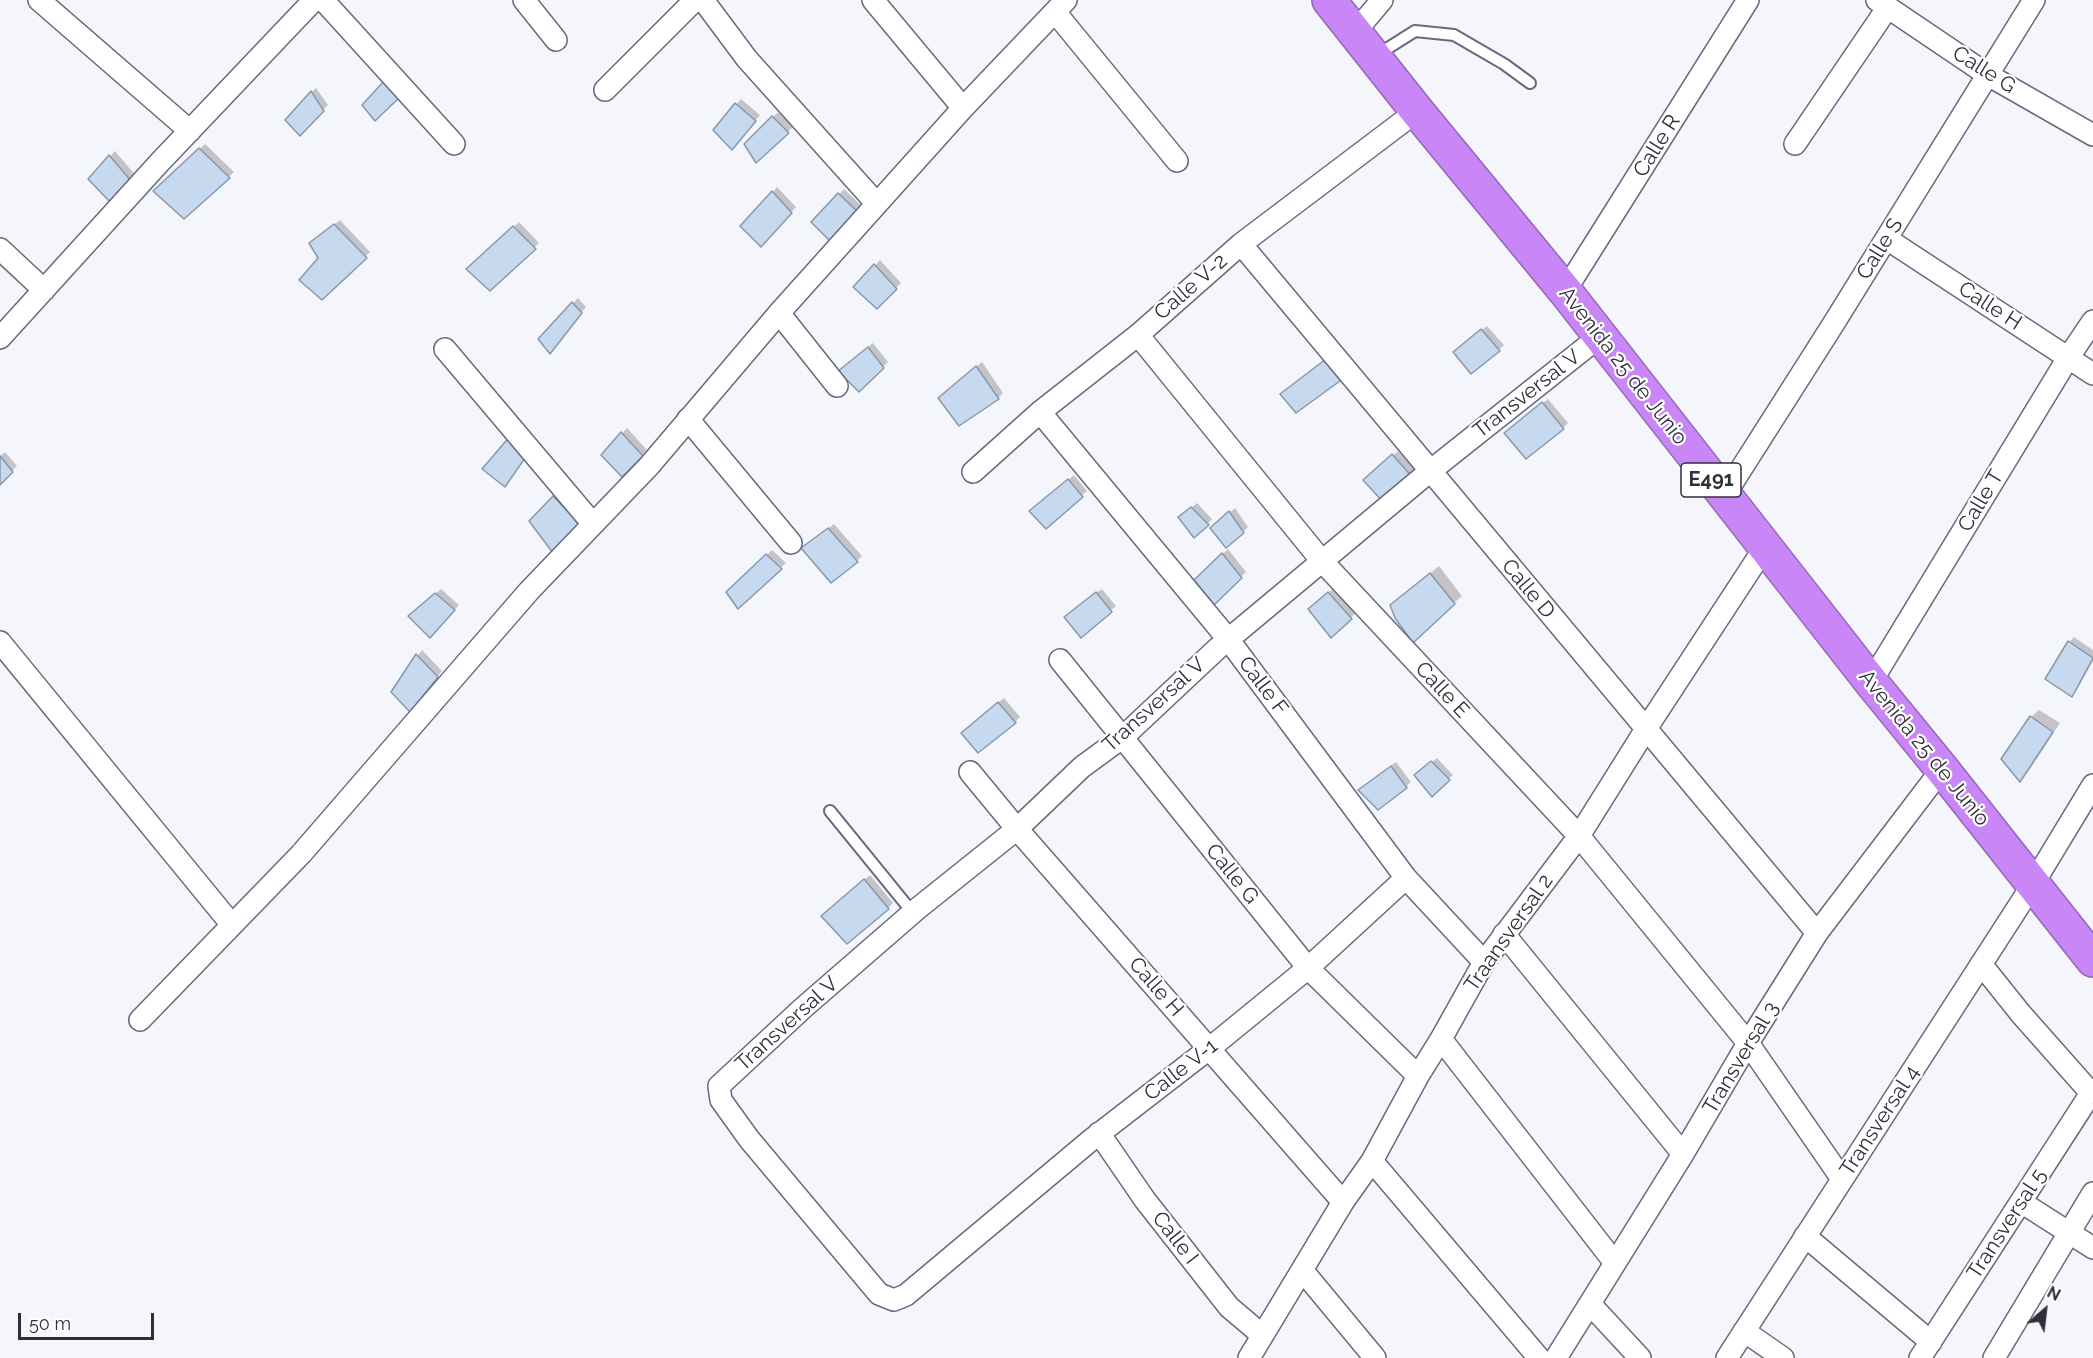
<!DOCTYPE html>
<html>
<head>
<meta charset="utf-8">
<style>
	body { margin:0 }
	#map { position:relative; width:2093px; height:1358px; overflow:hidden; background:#f5f6fb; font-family:Raleway,sans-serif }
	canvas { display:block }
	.north { position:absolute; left:2015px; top:1280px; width:60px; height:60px; -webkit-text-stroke:4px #fff; paint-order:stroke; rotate:28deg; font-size:16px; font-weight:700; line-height:24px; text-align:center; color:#2e2f39 }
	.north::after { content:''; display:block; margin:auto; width:21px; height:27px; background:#2e2f39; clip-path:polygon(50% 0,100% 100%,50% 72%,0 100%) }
	.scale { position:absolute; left:18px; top:1313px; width:136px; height:27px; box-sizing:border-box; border:3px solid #2e2f39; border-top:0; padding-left:8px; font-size:18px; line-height:21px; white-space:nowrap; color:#2e2f39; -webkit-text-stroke:4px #fff; paint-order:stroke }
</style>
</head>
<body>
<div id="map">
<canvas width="2093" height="1358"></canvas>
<div class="north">N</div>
<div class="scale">50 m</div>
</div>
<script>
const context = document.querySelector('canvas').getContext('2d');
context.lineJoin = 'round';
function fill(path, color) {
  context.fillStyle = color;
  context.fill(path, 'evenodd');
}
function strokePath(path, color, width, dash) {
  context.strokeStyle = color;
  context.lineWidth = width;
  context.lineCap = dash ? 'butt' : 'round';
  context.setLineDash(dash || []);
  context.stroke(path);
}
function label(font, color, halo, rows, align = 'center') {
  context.font = font + ' Raleway,sans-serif';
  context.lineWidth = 4.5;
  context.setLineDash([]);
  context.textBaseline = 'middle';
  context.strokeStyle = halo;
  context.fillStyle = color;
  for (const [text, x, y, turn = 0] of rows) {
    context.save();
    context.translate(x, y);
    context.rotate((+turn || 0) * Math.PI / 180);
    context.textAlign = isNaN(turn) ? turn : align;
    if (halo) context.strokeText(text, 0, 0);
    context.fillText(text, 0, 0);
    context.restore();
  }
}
const shadow = new Path2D(`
	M316,88L328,105L300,134L312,92Z
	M741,99L760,115L737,143L715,130Z
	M778,112L793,127L756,161L746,144Z
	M205,144L234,172L184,217L155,191Z
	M115,151L136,176L117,197L90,179Z
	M777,187L796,207L761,245L773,192Z
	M844,189L866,210L813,222Z
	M340,220L370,252L322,298L320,258L316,238Z
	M519,222L539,243L490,289L468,269Z
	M880,260L901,283L877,307L855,287Z
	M578,298L586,307L554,347L540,339Z
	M1487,326L1504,345L1499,350L1459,348Z
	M873,343L888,362L859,390L845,366Z
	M982,362L1003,393L998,398L945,393Z
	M1548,399L1568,423L1563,428L1511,429Z
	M627,428L647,450L622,475L603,455Z
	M1398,451L1417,472L1383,500L1370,475Z
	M5,452L17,466L0,483V456Z
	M1074,475L1087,491L1046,527L1036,506Z
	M559,493L585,519L531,521Z
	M1197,503L1212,519L1208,524L1185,513Z
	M1235,508L1248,527L1243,532L1217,523Z
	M834,524L862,556L857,561L803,548Z
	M1228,549L1246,572L1214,603L1196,580Z
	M772,550L786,563L738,606L728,593Z
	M1439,566L1462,596L1454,603L1392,605Z
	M1334,588L1356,613L1331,636L1315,604Z
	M441,589L459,605L430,636L415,611Z
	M1102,589L1116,606L1081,636L1071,612Z
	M2074,637L2093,650V661L2077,690L2072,695L2069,642Z
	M422,650L442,671L414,705L392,692Z
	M1004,698L1020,717L1015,722L968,728Z
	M2039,710L2060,723L2028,772L2020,780L2031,717Z
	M1437,758L1453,775L1432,794L1421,771Z
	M1396,762L1411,782L1406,787L1360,790Z
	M870,875L893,903L888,908L828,911Z`);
const building = new Path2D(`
	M385,80L401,96L375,121L362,105Z
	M311,91L324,111L300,136L285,120Z
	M735,103L756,121L732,150L713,130Z
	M772,116L789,133L756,163L744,144Z
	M199,148L230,178L184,219L153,191Z
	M109,155L132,182L112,204L88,179Z
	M772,191L792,213L761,247L740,226Z
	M838,193L862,216L830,241L811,222Z
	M334,224L367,258L322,300L299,280L318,258L309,243Z
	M513,226L536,249L490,291L466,269Z
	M874,264L897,289L877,309L853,287Z
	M572,302L582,313L550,354L538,339Z
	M1481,329L1500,351L1471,374L1453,352Z
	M868,347L884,368L859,392L838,371Z
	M1326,359L1344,378L1296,413L1280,394Z
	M976,366L999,399L959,426L938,398Z
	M1542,402L1564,429L1526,459L1504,433Z
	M621,432L643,456L622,477L601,455Z
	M511,435L527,455L505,487L482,469Z
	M1392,454L1413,478L1383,502L1363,480Z
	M0,456L13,472L0,485Z
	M1068,479L1083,497L1046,529L1029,511Z
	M553,496L581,525L553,553L529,521Z
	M1191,507L1209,525L1194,538L1178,517Z
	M1229,511L1244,533L1226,548L1210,528Z
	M828,528L858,562L831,583L801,548Z
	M1222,553L1242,578L1214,605L1194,580Z
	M766,554L782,569L738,609L726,592Z
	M1430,573L1455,604L1413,643L1395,618L1390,605Z
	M1096,592L1112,612L1081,638L1064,617Z
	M1328,592L1352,619L1331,638L1308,609Z
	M435,593L455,610L430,638L408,616Z
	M2068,641L2093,658L2072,697L2045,679Z
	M416,654L438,677L410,712L391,692Z
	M998,702L1016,723L978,753L961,733Z
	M2030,716L2053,732L2020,782L2001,759Z
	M1431,761L1450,780L1432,797L1414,775Z
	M1391,766L1407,788L1378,810L1358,790Z
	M864,879L889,909L847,944L821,916Z`);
const lane = new Path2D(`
	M1377,55L1415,31L1454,35L1504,64L1530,83
	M830,811L913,913`);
const street = new Path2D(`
	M39,0L190,131
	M323,0L454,144
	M524,0L556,40
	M703,0L747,59L877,204
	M873,0L963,108
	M1877,0L1988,75L2093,135
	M1055,12L1177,161
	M1355,32L1382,0
	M605,90L695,0
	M1795,144L1888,7
	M1887,239L2093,374
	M1241,244L1817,933
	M0,249L44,290
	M1565,291L1748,0
	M779,313L837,386
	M1138,335L1321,560L1579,836L1748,1043L1842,1179
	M0,338L160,162L314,0
	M445,349L593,524
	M1040,412L1228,639L1406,878L1484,962
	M688,419L791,543
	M973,472L1040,412L1138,335L1241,244L1417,111
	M1724,496L1834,323L2034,0
	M0,642L232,925
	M1060,660L1308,968L1418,1076
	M1871,682L2068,358L2093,321
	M970,772L1017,829L1343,1202
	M1406,878L1308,968L1210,1048L1091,1140L906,1295L894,1300L879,1294L749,1139L721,1100L719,1086L803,1008L917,909L1017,829L1082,767L1123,737L1218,648L1429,472L1599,337
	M1504,934L1683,1154
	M1981,964L2021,1014L2091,1093
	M140,1020L301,854L529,591L649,466L779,313L963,108L1066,0
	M1441,1039L1615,1263
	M1099,1133L1145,1200L1229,1307L1262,1335
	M1372,1161L1539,1358
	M2021,1202L2093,1248
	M1805,1236L1931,1342
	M1302,1270L1375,1358
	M1590,1304L1640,1358
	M1744,1331L1783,1358
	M1249,1358L1343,1202L1372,1161L1418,1076L1441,1039L1484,962L1579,836L1646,729L1765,547
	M1556,1358L1683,1154L1748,1043L1817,933L1942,769
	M1727,1358L2033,884L2093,785
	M1920,1358L2093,1090
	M1994,1358L2093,1193`);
const highway = new Path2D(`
	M1329,0L1417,111L1565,291L1871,682L1942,769L2093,960`);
const shields = [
	[1711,480,60]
];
const shieldNames = [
	["E491",1711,480]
];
const streetNames = [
	["Calle G",1984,70,32],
	["Calle R",1657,146,-58],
	["Calle S",1880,249,-58],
	["Calle V-2",1191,287,-41],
	["Calle H",1990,306,33],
	["Avenida 25 de Junio",1623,366,52],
	["Transversal V",1527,394,-38],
	["Calle T",1981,501,-59],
	["Calle D",1528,589,50],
	["Calle F",1263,686,53],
	["Calle E",1442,690,47],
	["Transversal V",1154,705,-42],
	["Avenida 25 de Junio",1924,748,51],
	["Calle G",1232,874,51],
	["Traansversal 2",1509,933,-55],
	["Calle H",1156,987,49],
	["Transversal V",787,1024,-42],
	["Transversal 3",1741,1058,-59],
	["Calle V-1",1181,1070,-38],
	["Transversal 4",1880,1121,-57],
	["Transversal 5",2007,1224,-57],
	["Calle I",1175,1238,52]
];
fill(shadow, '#0003');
fill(building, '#c7d9ee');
strokePath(building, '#8798ac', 1.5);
strokePath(lane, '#67697f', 14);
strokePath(street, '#67697f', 24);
strokePath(highway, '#9268b4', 36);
strokePath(lane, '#fff', 10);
strokePath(street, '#fff', 21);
strokePath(highway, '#c886f6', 33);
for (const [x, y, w] of shields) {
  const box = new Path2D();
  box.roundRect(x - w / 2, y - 17, w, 34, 4.5);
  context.fillStyle = '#fff';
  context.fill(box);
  strokePath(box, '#2e2f39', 1.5);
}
label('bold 20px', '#2e2f39', null, shieldNames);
label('21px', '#2e2f39', '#fff', streetNames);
</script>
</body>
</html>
